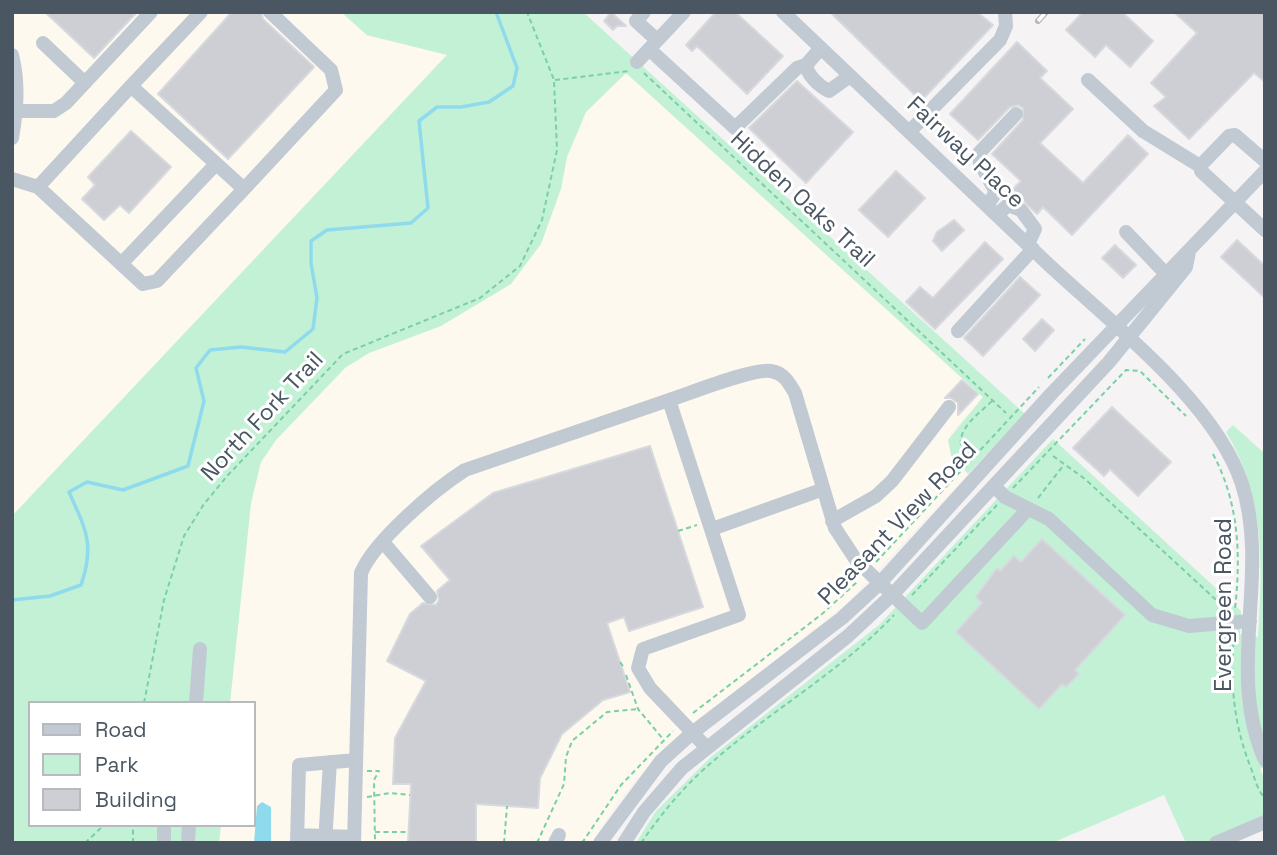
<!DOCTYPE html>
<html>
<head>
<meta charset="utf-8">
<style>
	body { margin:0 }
	#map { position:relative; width:1277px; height:855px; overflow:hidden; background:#f5f3f3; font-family:"Space Grotesk",sans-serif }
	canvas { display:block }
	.frame { position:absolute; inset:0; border:14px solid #4a5661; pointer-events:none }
	.legend { position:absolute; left:28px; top:701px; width:228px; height:126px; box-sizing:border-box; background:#fff; border:2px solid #b7bbc0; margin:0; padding:9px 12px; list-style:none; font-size:21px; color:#4a5661 }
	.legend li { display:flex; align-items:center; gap:14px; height:35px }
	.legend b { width:35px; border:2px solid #b7bbc0 }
</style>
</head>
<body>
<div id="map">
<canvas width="1277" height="855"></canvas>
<div class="frame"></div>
<ul class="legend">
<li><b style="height:9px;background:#c1cad2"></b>Road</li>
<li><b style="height:19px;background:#c3f1d5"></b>Park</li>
<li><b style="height:19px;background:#cdcfd5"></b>Building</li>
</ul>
</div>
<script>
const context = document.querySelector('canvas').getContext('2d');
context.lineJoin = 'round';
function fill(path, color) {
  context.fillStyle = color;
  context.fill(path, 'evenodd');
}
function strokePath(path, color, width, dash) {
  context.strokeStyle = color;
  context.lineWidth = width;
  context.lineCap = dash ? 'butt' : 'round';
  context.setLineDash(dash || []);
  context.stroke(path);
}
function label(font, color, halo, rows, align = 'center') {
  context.font = font + ' "Space Grotesk",sans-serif';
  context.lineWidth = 6;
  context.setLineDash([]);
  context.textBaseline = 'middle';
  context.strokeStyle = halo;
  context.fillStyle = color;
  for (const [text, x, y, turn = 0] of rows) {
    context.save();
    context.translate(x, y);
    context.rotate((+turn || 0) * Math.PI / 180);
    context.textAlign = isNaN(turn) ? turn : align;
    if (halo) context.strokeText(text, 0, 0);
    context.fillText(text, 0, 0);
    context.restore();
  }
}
const commercial = new Path2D(`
	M12,12H341L367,36L447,54L12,516Z
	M626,73L983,398L951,433V455L968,474L846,604L662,751L624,794L591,843H219L221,825H254V703H230L251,503L261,462L276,440L345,368L369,353L441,326L561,189L567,157L586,112Z`);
const green = new Path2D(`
	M341,12H583L1025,414L968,474L951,455L948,440L983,397L626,73L586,112L567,157L561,189L541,244L511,284L441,326L369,353L345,368L276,440L261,462L251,503L230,703H30V825H221L219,843H12V516L447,55L367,35Z
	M1233,425L1265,454V767L1260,769L1265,780V820L1208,843H1186L1164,795L1052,843H636L656,811L711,757L879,625L1053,439L1241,611L1240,634L1258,637C1263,564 1265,496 1226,432Z`);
const water = new Path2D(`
	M262,802L271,807V843H254L257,806Z`);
const stream = new Path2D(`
	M12,600L50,596L81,585C95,544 86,530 69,492L87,482L123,490L188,466L204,401L196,368L210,350L241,347L285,352L313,329L317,298L311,263V241L327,230L411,223L428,208L419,121L437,107H461L489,102L513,86L517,68L496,12`);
const building = new Path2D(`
	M45,12H137L94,58Z
	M232,12H261L263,19L314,67L228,159L158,94Z
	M611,12L626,26H617L613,30L604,21Z
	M716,12H735L783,56L747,94L697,46L692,51L686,45Z
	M830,12H977L993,25L921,101Z
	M1083,12H1122L1153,41L1130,67L1106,45L1095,57L1066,30Z
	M1174,12H1265V82L1254,73L1189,139L1154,106L1166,97L1151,83L1197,33Z
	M1017,42L1047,71L1040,78L1073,109L1040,143L1083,183L1128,135L1148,154L1072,235L1043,207L1037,214L1012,190L1021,181L992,154L1023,120V108L1018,105L1010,107L978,140L950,114Z
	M797,81L853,132L806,183L749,128Z
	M131,131L171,167L129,213L120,205L104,220L82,199L95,185L88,177Z
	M896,171L925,198L888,237L859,210Z
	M954,220L964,230L942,251L933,241L937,232Z
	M1237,240L1265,266V298L1221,257Z
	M985,242L1003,259L935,329L906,302L920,287L933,298Z
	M1115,245L1136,265L1123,278L1102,258Z
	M1020,277L1040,295L983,356L964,338Z
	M1042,319L1054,330L1035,351L1023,339Z
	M962,380L978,394L958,415V403L951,398H945Z
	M1112,407L1171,462L1138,496L1110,469L1104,476L1073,448Z
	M650,446L703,607L629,631L624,617L607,623L630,692L603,700L562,734L540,778L538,808L476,804V843H408L411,784H393L395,738L426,681L387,661L410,614L423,603L436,605L439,600L437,591L450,580L421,546L493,493Z
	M1042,539L1125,615L1075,670L1079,674L1066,687L1062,684L1039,709L956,632L982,603L976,597L997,568L1000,571L1014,556L1021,562Z`);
const path = new Path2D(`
	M644,73L1006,413
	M555,80L629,71
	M1048,378L1085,339
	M1213,454C1239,503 1241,555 1235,609
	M1053,456L1085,479L1227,610
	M969,460C947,436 974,418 992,401
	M1013,488L1126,370L1140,371L1186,416
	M1038,498L1063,466
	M678,531L697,525
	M876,562L1039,387
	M912,595L997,505
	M1234,634C1230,682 1233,723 1251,768C1255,779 1257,790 1265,798
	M620,662L625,669
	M626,675L638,709L663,739
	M144,703L164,600L184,536L204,504L228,475L343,354L480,298L520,266L542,220L557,150L554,80L527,12
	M693,713L822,614L858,581
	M367,771H379L374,780L375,843
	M367,797L390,793L410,795
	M375,832H409
	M85,843L104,825
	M133,843V825
	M504,843L507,806
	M537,843L564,784L566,757L572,741L607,712L638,709
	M582,843L621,785L673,731
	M641,843C662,813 684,786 711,763C770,711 840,672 894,615`);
const minor = new Path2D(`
	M644,12L636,21L657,40
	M783,12C871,96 960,180 1048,264C1110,322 1216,403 1242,484C1271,574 1225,671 1265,760
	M43,43L85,83
	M821,48L806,65C808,76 819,86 829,91L850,76
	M649,49L735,128L797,68L806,65
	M12,55C19,83 17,109 12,138
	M637,62L684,12
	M1088,80L1143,131L1200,166
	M131,86L201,12
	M17,111H54L66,103L151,12
	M909,132L1000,40L1006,26L1005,12
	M1265,161L1235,135L1229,136L1200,166L1201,171L1265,230
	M12,179L38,187L143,284L157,281L244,189L131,86L38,187
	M244,189L336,90L331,70L270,12
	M987,206L996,192L980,163L979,153L1016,114
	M997,215L1008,205L1021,210L1035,229L1028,244
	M1126,232L1165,273
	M121,264L216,164
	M958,331L1033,249
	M669,400C691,393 753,368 771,371C784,373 789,383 795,393L835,528L856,560L922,623L1028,509
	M994,486L1005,497L1049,519L1152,615L1189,626L1250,621
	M832,521L876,496L892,481L949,407
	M712,529L821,490
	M383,542L430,597
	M196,703L200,649
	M297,835L354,837
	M164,843V825
	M188,843L189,825
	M297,843L299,765L356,760
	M325,843L330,762
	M354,843L361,573C374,541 435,489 465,470L669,400L739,615L643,649L638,668L650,688L707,748
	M555,843L559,835
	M600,843L661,761L692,733L842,618L880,583L1052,393L1265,171
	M624,843L644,812L682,768L848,636L893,594L1109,362L1186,267L1189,252
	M1216,843L1265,822`);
const rail = new Path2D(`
	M1038,21L1046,12`);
const streetNames = [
	["Fairway Place",965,153,43],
	["Hidden Oaks Trail",802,200,43],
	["North Fork Trail",263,417,-47],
	["Pleasant View Road",898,524,-46],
	["Evergreen Road",1225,605,-90]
];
fill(commercial, '#fdf9ef');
fill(green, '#c3f1d5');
fill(water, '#90daee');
strokePath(stream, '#90daee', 3.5);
fill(building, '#cdcfd5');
strokePath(building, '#d7d9de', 2);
strokePath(path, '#7ad0a6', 2, [5, 3.5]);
strokePath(minor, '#c1cad2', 14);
strokePath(rail, '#b5b8bd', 6);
strokePath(rail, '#fff', 3.5, [10]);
label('23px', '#4a5661', '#fff', streetNames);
</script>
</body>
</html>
